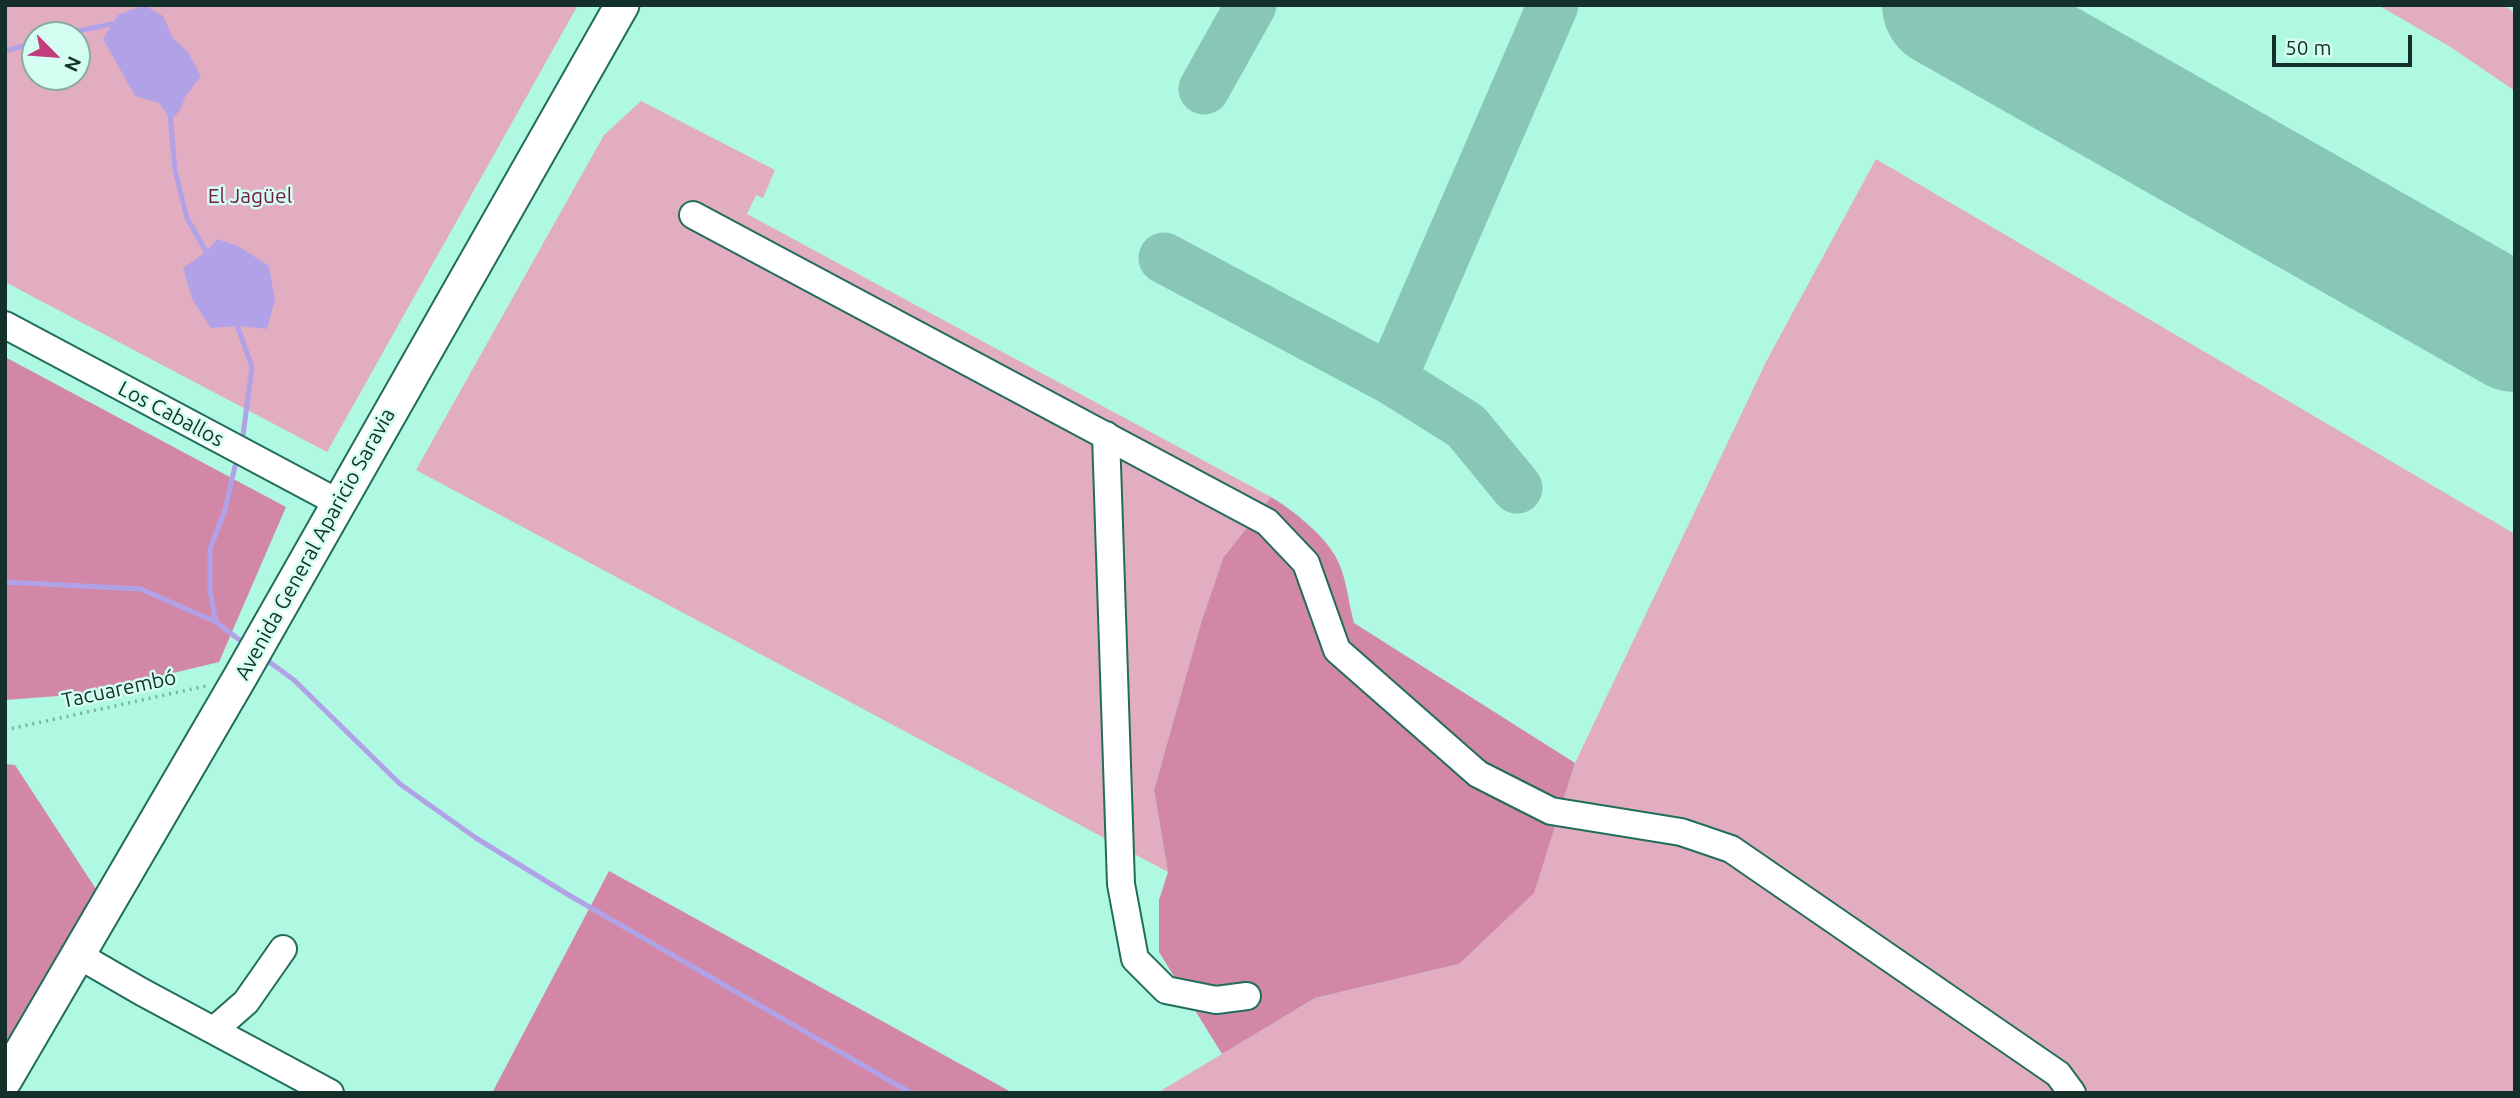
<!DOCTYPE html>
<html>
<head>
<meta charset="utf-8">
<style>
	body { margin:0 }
	#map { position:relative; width:2520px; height:1098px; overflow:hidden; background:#aff8e2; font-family:Ubuntu,sans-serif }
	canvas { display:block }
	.frame { position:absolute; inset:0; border:7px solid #13312a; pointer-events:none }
	.north { position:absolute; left:21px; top:21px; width:70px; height:70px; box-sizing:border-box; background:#d4fef1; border:2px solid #87aca1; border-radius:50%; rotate:115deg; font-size:19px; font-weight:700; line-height:28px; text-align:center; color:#13312a }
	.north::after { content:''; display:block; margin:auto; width:24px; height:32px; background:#c23c7e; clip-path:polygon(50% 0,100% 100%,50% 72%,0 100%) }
	.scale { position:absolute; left:2272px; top:35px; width:140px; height:32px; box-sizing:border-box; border:4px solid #13312a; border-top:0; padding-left:9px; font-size:21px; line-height:24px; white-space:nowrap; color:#13312a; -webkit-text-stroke:5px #d4fef1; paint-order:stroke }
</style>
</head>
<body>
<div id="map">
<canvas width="2520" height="1098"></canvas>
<div class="frame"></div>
<div class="north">N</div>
<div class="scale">50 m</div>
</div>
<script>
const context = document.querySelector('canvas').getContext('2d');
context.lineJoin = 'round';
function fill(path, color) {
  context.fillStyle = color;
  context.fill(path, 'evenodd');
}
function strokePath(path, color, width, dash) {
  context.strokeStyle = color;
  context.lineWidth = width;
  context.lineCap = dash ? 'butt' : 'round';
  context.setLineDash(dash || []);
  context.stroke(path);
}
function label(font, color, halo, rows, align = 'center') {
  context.font = font + ' Ubuntu,sans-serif';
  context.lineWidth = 5;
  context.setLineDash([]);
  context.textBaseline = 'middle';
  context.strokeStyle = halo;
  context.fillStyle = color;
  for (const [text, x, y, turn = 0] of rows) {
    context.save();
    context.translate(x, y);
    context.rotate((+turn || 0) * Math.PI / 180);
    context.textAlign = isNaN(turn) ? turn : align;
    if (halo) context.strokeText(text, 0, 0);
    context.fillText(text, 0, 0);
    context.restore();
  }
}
const green = new Path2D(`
	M5,5H578L327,452L5,282ZM35,35H77V77H35Z
	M2378,5H2503L2515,13V91L2452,48Z
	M641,101L775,170L763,198L756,195L747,214L1271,497L1223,558L1201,623L1154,790L1168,872L416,470L604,135Z
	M1876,159L2515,534V1093H1157L1315,998L1459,964L1533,893L1575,763L1767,360Z`);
const forest = new Path2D(`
	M5,357L286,507L219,662L85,694L5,700Z
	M1271,497C1291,509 1320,532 1332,551C1346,570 1348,601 1354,623L1575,763L1534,893L1459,964L1315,998L1222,1054L1159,952V900L1168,872L1154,790L1201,623L1223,558Z
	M5,764L15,765L96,889L5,1044Z
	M609,871L1013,1093H492Z`);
const water = new Path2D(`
	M144,5L163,16L173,38L188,52L201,76L185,97L181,109L171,120L159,103L135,96L103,39L118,15Z
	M217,239L238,246L269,266L275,300L267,329L238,326L211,328L192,299L183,268L206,252Z`);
const stream = new Path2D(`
	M59,35L112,24L117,26
	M5,51L35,43
	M170,115L175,170L187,218L208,255
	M236,322L252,367L243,435
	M5,582L141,589L216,622L241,641
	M216,622L210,590V549L225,510L235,466
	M268,661L294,680L400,784L476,838L567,894L911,1093`);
const taxiway = new Path2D(`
	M1204,89L1251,5
	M1164,258L1391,379L1466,426L1517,488
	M1391,379L1553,5`);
const runway = new Path2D(`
	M1945,5L2515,329`);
const path = new Path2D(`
	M5,730L206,686`);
const minor = new Path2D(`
	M693,215L1267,522L1306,563L1337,650L1478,774L1551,811L1681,832L1731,849L2058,1074L2072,1093
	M5,325L337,502
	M1106,435L1121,884L1135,959L1166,990L1216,1000L1247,996
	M78,955L142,992L330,1093
	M214,1030L246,1002L283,949`);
const major = new Path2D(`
	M5,1080L239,679L622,5`);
const parkNames = [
	["El Jagüel",250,196]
];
const streetNames = [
	["Los Caballos",171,414,28],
	["Avenida General Aparicio Saravia",315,544,-61],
	["Tacuarembó",119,689,-12]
];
fill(green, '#e2adc1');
fill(forest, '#d387a6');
fill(water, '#b1a2e8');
strokePath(stream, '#b1a2e8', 5);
strokePath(taxiway, '#88c7b5', 51);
strokePath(runway, '#88c7b5', 126);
strokePath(minor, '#216c5a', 30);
strokePath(major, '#216c5a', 37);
strokePath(path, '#78b2a1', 3.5, [2, 5]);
strokePath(minor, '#fff', 26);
strokePath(major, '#fff', 33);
label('21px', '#731847', '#d4fef1', parkNames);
label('21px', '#13312a', '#d4fef1', streetNames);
</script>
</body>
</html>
